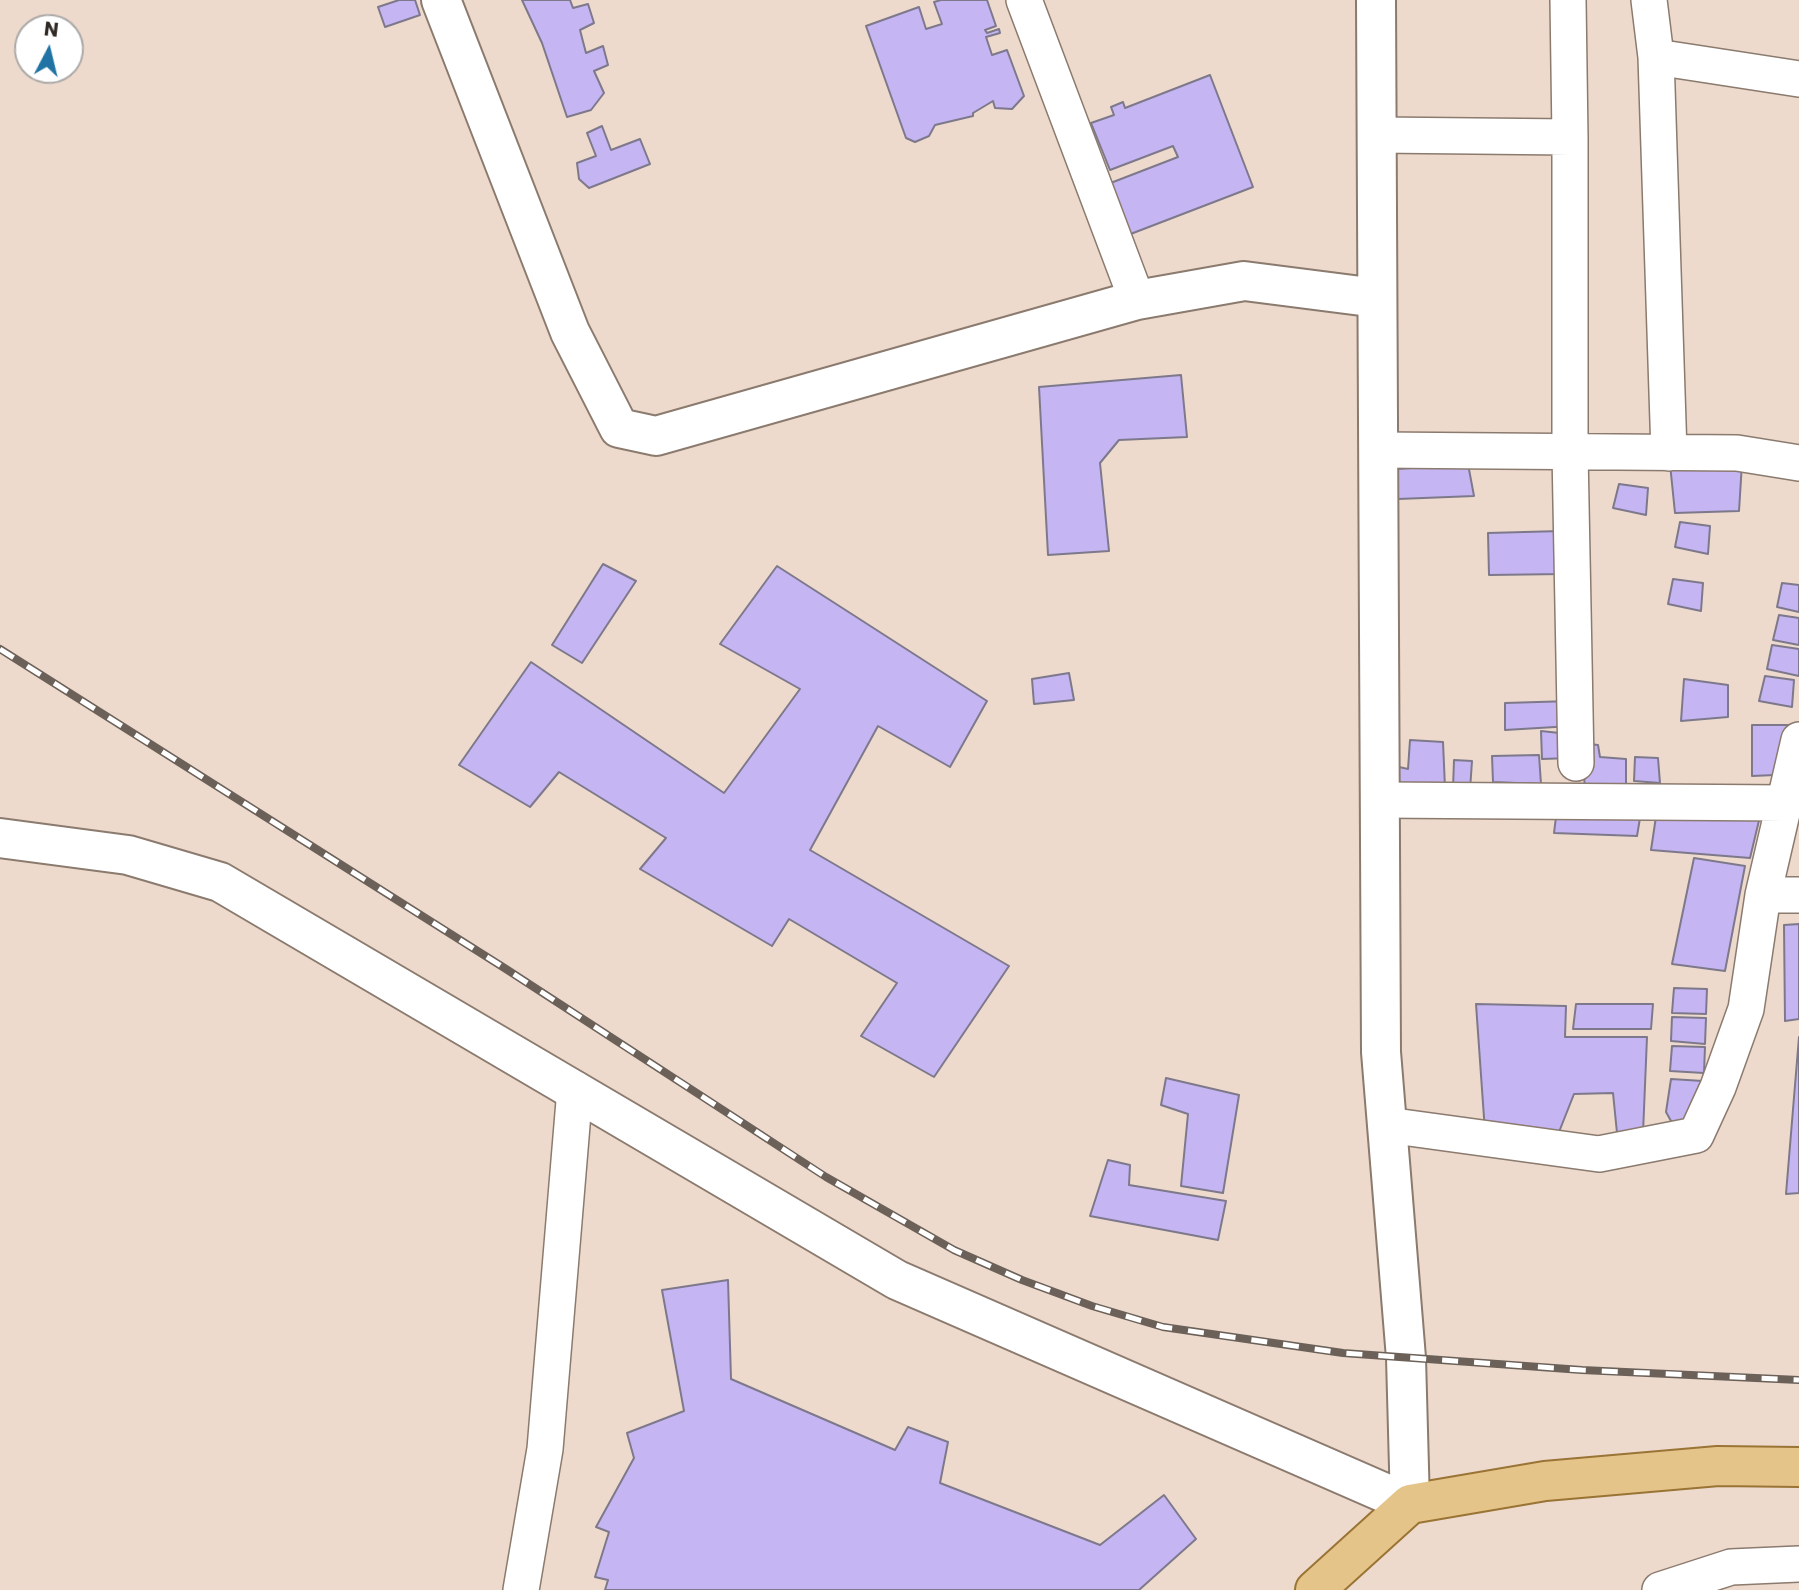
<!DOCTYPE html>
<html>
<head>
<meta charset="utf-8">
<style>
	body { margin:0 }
	#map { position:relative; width:1799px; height:1590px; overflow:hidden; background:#eddacd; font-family:Poppins,sans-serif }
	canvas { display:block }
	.north { position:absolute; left:14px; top:14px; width:70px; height:70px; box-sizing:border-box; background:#fff; border:2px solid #aca9a7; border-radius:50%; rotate:7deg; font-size:19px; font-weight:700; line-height:28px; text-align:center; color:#302924 }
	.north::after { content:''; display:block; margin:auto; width:24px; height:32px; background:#2073a4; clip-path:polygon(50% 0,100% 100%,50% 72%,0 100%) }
</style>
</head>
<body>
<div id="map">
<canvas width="1799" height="1590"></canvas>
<div class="north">N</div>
</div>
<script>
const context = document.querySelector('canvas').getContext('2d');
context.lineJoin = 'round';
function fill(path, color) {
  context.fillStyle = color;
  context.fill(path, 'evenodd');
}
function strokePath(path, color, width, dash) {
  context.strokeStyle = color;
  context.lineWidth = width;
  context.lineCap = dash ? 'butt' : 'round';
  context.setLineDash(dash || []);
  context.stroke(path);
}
const building = new Path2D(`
	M399,0H415L420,15L385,27L378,7Z
	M522,0H570L573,8L588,4L594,23L580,30L586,53L603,46L608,65L594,71L604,93L591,110L567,117L542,43Z
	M941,0H987L996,26L985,30L987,33L999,29L1000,33L986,37L992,55L1007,50L1024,96L1012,109L995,108L993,101L973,113V116L935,125L929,136L915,142L906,138L866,26L919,7L926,29L942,24L934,2Z
	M1210,75L1253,187L1128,235L1108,184L1178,157L1173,146L1110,170L1091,123L1114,115L1111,107L1123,102L1125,108Z
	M602,126L611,150L640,139L650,164L589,188L579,179L577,163L596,156L587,133Z
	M1181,375L1187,437L1119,440L1100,463L1109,551L1048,555L1039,387Z
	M1742,463L1739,511L1675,513L1670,464Z
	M1468,464L1474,496L1398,499L1397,469Z
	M1619,484L1648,488L1646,515L1613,508Z
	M1680,522L1710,526L1708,554L1675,547Z
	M1561,531L1563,574L1489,575L1488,533Z
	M603,564L636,581L582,663L552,645Z
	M777,566L987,701L950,767L878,726L810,850L1009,966L934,1077L861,1036L897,983L789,919L772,946L640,869L666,838L559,772L530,807L459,765L531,662L724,793L800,689L720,644Z
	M1673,579L1703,583L1701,611L1668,604Z
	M1782,583L1799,585V612L1777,607Z
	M1779,615L1799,618V645L1773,640Z
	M1772,645L1799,649V676L1767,669Z
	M1069,673L1074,700L1034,704L1032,679Z
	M1765,676L1794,680L1792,707L1759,701Z
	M1684,679L1728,685V717L1681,721Z
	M1571,701L1572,726L1505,730V703Z
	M1752,725H1791L1775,775L1752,776Z
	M1541,731L1569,734L1571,758L1542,759Z
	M1410,740L1443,742L1445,788L1397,784L1399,767L1408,769Z
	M1581,743L1598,745L1600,757L1626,759V788H1585Z
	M1539,755L1541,784L1493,782L1492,756Z
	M1635,757L1658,758L1660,783L1634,781Z
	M1454,760L1472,761L1470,790L1453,788Z
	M1557,809L1641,812L1637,836L1554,833Z
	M1657,810L1761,812L1750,858L1651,850Z
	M1694,858L1745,866L1725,971L1672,964Z
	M1799,924V1019L1785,1021L1784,925Z
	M1674,988L1707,989L1706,1014L1672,1013Z
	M1476,1004L1566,1006L1565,1037H1647L1643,1133H1617L1613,1093L1574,1094L1559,1132H1485Z
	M1576,1004H1653L1651,1029H1573Z
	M1672,1017L1706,1018L1705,1044L1671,1041Z
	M1799,1037V1193L1786,1194Z
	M1672,1046L1705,1047L1704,1073L1670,1071Z
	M1166,1078L1239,1095L1223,1193L1181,1186L1188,1114L1161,1105Z
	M1671,1079L1703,1081L1702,1109L1676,1130L1666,1112Z
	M1108,1160L1130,1165L1129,1185L1226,1201L1218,1240L1090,1216Z
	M728,1280L731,1379L895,1450L908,1427L948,1442L940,1483L1100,1545L1164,1495L1196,1539L1139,1590H605L608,1580L595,1577L609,1532L596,1527L634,1458L627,1433L684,1411L662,1290Z`);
const street = new Path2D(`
	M1024,0L1137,300
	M1568,0L1570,137
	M1649,0L1656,57L1669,453
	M1656,57L1799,79
	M1377,135L1570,137V452L1576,763
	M1378,450L1737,453L1799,463
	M1380,800L1784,803
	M1763,895H1799
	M1387,1125L1599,1154L1696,1135L1718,1087L1746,1009L1763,895L1799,740
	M521,1590L545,1449L575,1089
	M1660,1590L1731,1567L1799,1564`);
const secondary = new Path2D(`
	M441,0L570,332L619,428L656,436L1137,300L1244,281L1377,298
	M0,838L128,855L220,882L897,1280L1410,1504L1406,1358L1381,1052L1376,0`);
const primary = new Path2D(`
	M1315,1590L1410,1504L1545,1481L1718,1466L1799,1467`);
const rail = new Path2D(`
	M0,649L506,969L826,1177L954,1250L1022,1280L1092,1306L1163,1327L1343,1353L1582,1370L1799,1380`);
fill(building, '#c6b5f3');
strokePath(building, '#7d798b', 2);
strokePath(street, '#8b7a6e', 38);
strokePath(secondary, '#8b7a6e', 42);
strokePath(primary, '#9a7434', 42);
strokePath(street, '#fff', 35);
strokePath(secondary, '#fff', 38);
strokePath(primary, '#e5c48a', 38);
strokePath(rail, '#6b6159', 8);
strokePath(rail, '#fff', 5, [16]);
</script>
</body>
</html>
